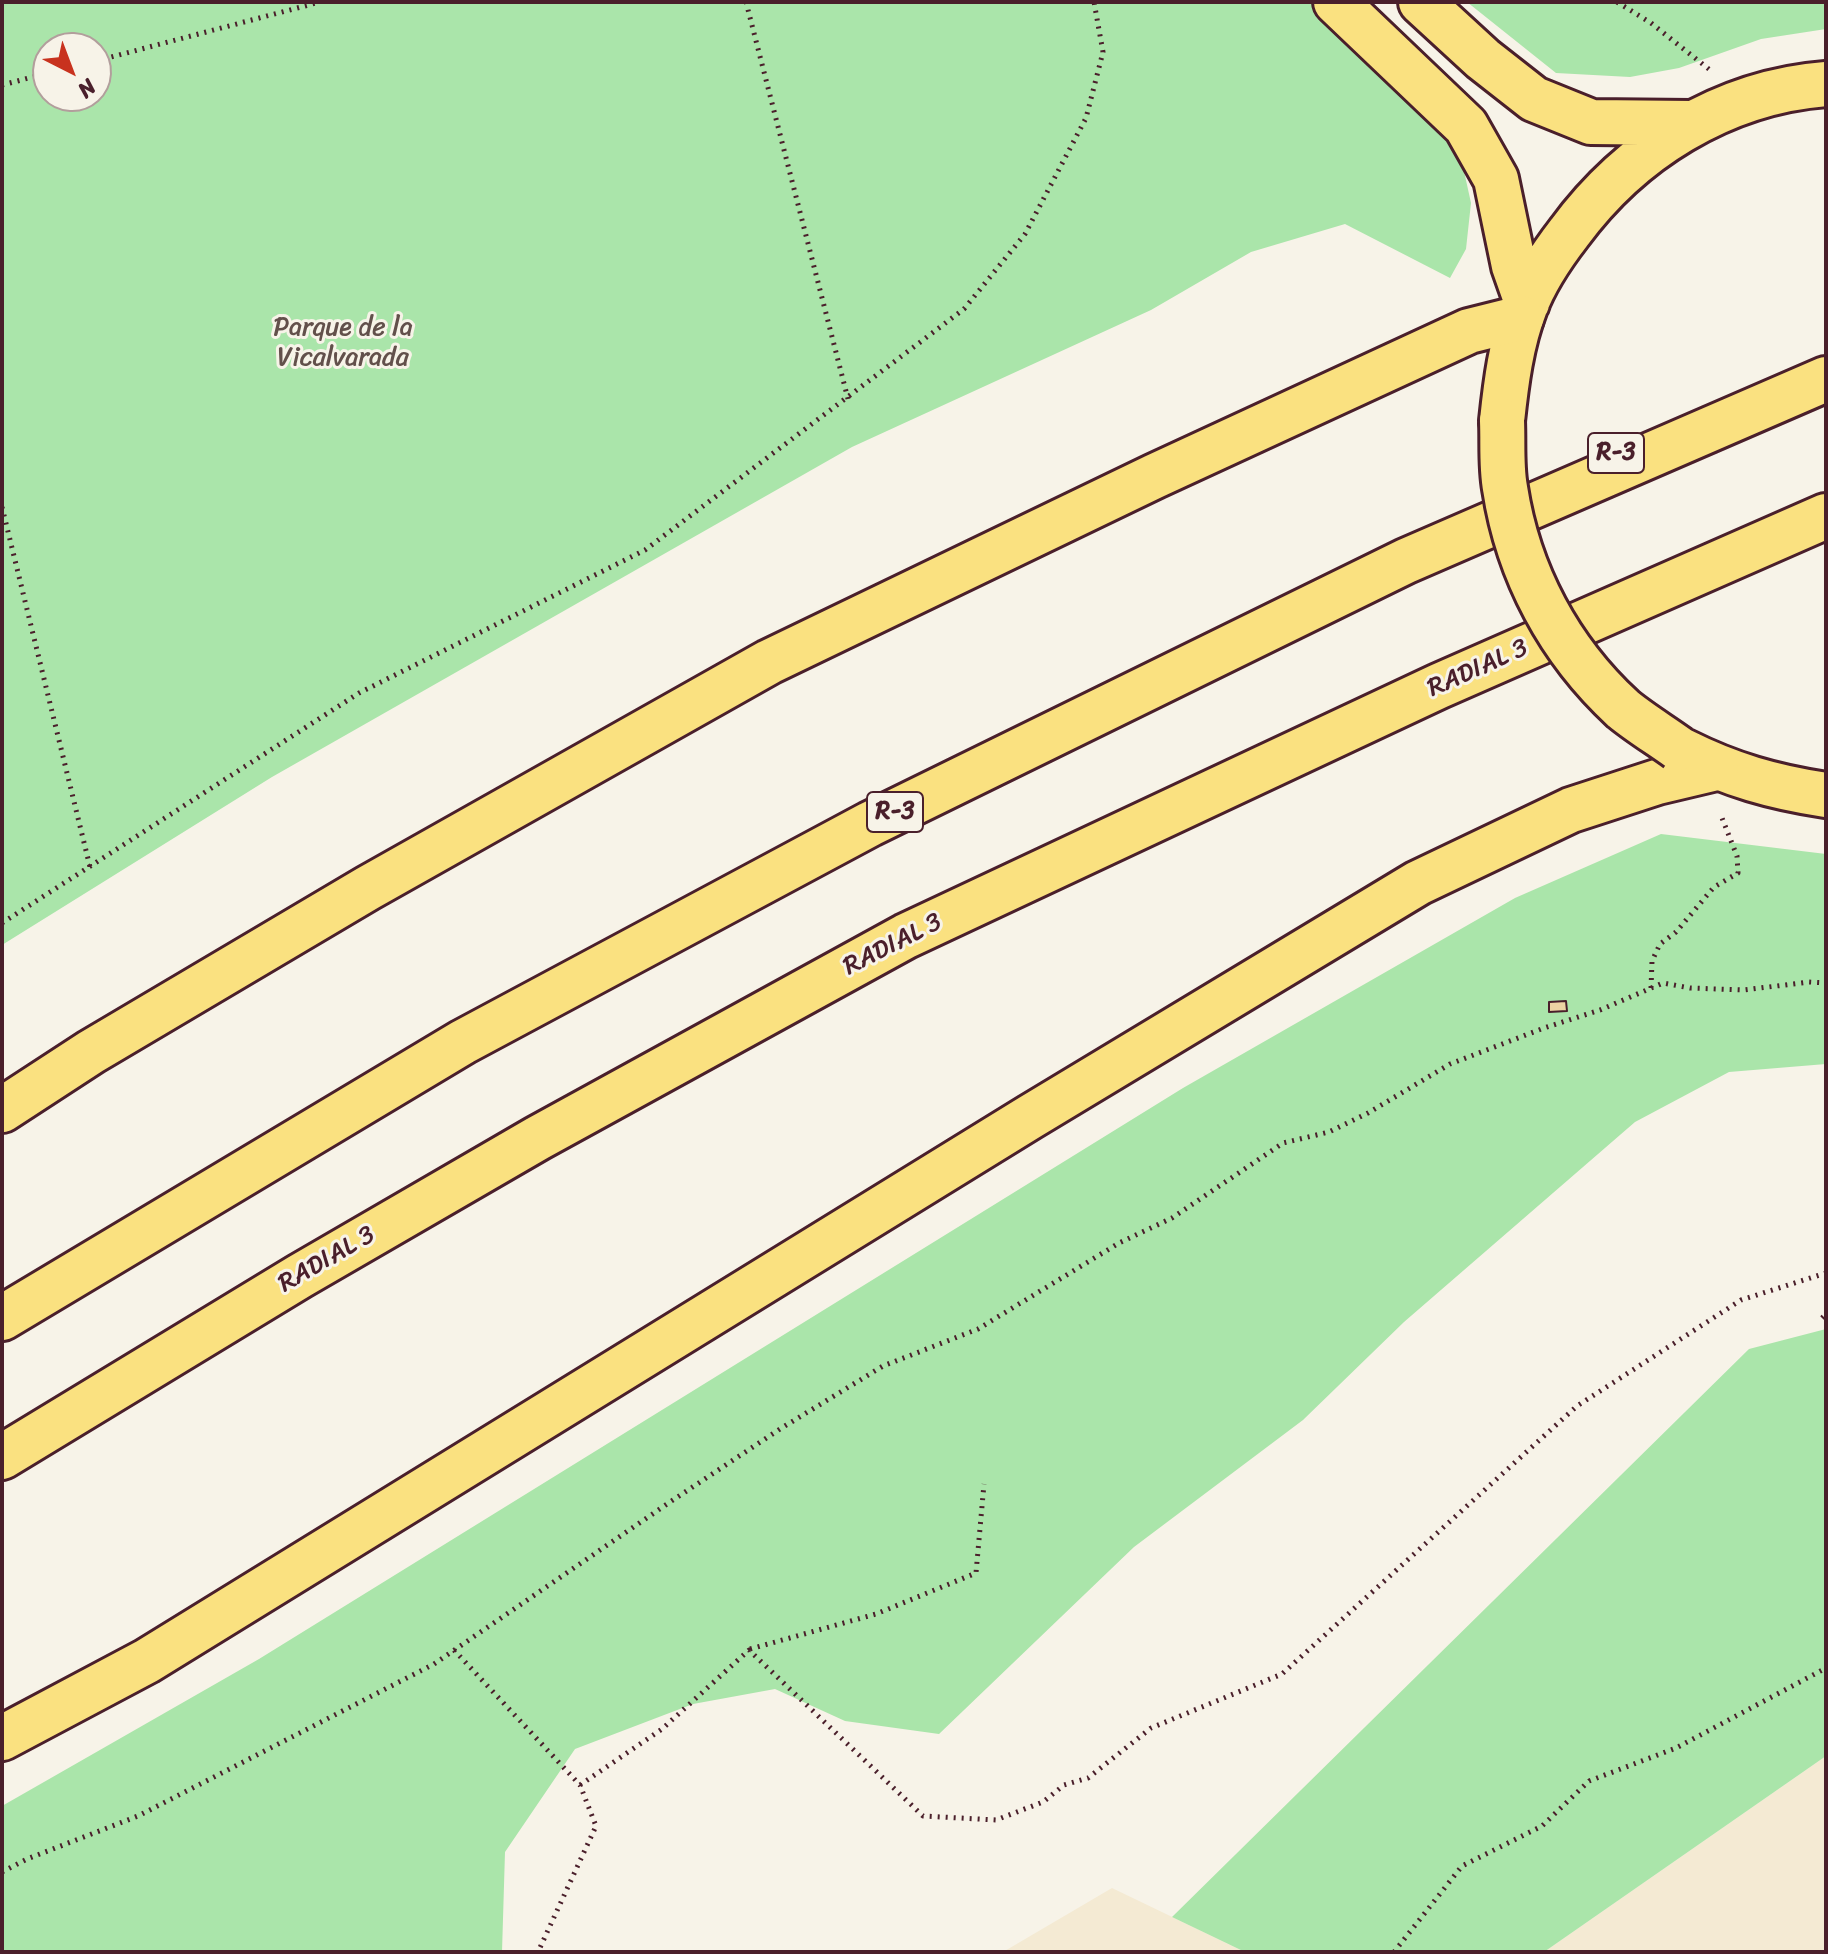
<!DOCTYPE html>
<html>
<head>
<meta charset="utf-8">
<style>
	body { margin:0 }
	#map { position:relative; width:1828px; height:1954px; overflow:hidden; background:#f7f3e8; font-family:Sriracha,sans-serif }
	canvas { display:block }
	.frame { position:absolute; inset:0; border:4px solid #4a1f2b; pointer-events:none }
	.north { position:absolute; left:32px; top:32px; width:80px; height:80px; box-sizing:border-box; background:#f7f3e8; border:2px solid #b29e9c; border-radius:50%; rotate:138deg; font-size:22px; font-weight:700; line-height:32px; text-align:center; color:#4a1f2b }
	.north::after { content:''; display:block; margin:auto; width:28px; height:36px; background:#c8321e; clip-path:polygon(50% 0,100% 100%,50% 72%,0 100%) }
</style>
</head>
<body>
<div id="map">
<canvas width="1828" height="1954"></canvas>
<div class="frame"></div>
<div class="north">N</div>
</div>
<script>
const context = document.querySelector('canvas').getContext('2d');
context.lineJoin = 'round';
function fill(path, color) {
  context.fillStyle = color;
  context.fill(path, 'evenodd');
}
function strokePath(path, color, width, dash) {
  context.strokeStyle = color;
  context.lineWidth = width;
  context.lineCap = dash ? 'butt' : 'round';
  context.setLineDash(dash || []);
  context.stroke(path);
}
function label(font, color, halo, rows, align = 'center') {
  context.font = font + ' Sriracha,sans-serif';
  context.lineWidth = 6;
  context.setLineDash([]);
  context.textBaseline = 'middle';
  context.strokeStyle = halo;
  context.fillStyle = color;
  for (const [text, x, y, turn = 0] of rows) {
    context.save();
    context.translate(x, y);
    context.rotate((+turn || 0) * Math.PI / 180);
    context.textAlign = isNaN(turn) ? turn : align;
    if (halo) context.strokeText(text, 0, 0);
    context.fillText(text, 0, 0);
    context.restore();
  }
}
const built = new Path2D(`
	M1826,1756V1952H1544Z
	M1112,1888L1245,1952H1003Z`);
const green = new Path2D(`
	M2,2H1330L1372,35L1462,162L1471,203L1466,249L1450,278L1345,224L1251,252L1151,310L852,447L272,777L2,945ZM48,48H96V96H48Z
	M1467,2H1826V29L1761,39L1679,68L1630,77L1556,73Z
	M1661,834L1826,854V1064L1729,1072L1635,1122L1404,1322L1303,1420L1134,1547L939,1734L845,1721L775,1689L693,1704L575,1749L505,1852L502,1952H2V1806L259,1659L1183,1088L1515,898Z
	M1826,1329V1756L1544,1952H1245L1172,1917L1749,1349Z`);
const building = new Path2D(`
	M1566,1001L1567,1011L1549,1012V1002Z`);
const path = new Path2D(`
	M746,2L848,399
	M1617,2L1651,23L1710,70
	M96,61L320,2
	M2,85L48,73
	M2,507L90,867
	M2,923L359,693L645,550L964,309L1025,234L1086,118L1103,52L1094,2
	M1651,988L1652,961L1660,944L1676,932L1714,887L1738,873L1737,856L1722,818
	M1822,1318L1826,1314
	M750,1649L876,1614L976,1573L984,1484
	M454,1650L580,1785L596,1826L538,1952
	M580,1785L662,1729L749,1650L923,1816L996,1820L1043,1802L1064,1785L1088,1778L1151,1728L1282,1674L1577,1406L1741,1300L1826,1273
	M2,1872L27,1859L138,1816L434,1664L670,1502L780,1429L883,1366L978,1329L1119,1243L1172,1218L1283,1143L1329,1132L1368,1113L1450,1064L1544,1028L1600,1010L1663,983L1690,988L1744,990L1809,982L1826,983
	M1394,1952L1462,1866L1542,1826L1589,1781L1676,1748L1826,1668`);
const major = new Path2D(`
	M1336,2L1466,126L1496,179L1514,266L1527,303
	M1421,2L1483,59L1534,99L1591,122L1691,123
	M1502,421C1506,383 1511,343 1525,307C1535,280 1552,255 1569,233C1630,150 1722,92 1826,84
	M1683,751C1731,775 1773,787 1826,795`);
const highway = new Path2D(`
	M2,1110L91,1052L368,888L769,662L1155,476L1469,331L1521,318
	M2,1318L463,1042L870,824L1406,561L1826,379
	M2,1457L300,1276L538,1138L906,936L1439,686L1826,516
	M2,1738L147,1661L1030,1117L1418,883L1571,810L1657,782L1716,768`);
const majorBridge = new Path2D(`
	M1502,421C1503,443 1501,466 1505,488C1518,573 1559,650 1623,709C1640,723 1660,735 1678,748`);
const shields = [
	[1616,453,56],
	[895,812,56]
];
const shieldNames = [
	["R-3",1616,453],
	["R-3",895,812]
];
const parkNames = [
	["Parque de la",343,328],
	["Vicalvarada",343,358]
];
const streetNames = [
	["RADIAL 3",1478,669,-24],
	["RADIAL 3",893,945,-27],
	["RADIAL 3",327,1260,-30]
];
fill(built, '#f4ead3');
fill(green, '#aae5aa');
fill(building, '#edd4a3');
strokePath(building, '#4a1f2b', 2);
strokePath(major, '#4a1f2b', 50);
strokePath(highway, '#4a1f2b', 50);
strokePath(path, '#4a1f2b', 5, [2, 6]);
strokePath(major, '#fae180', 44);
strokePath(highway, '#fae180', 44);
strokePath(majorBridge, '#4a1f2b', 50, []);
strokePath(majorBridge, '#fae180', 44);
for (const [x, y, w] of shields) {
  const box = new Path2D();
  box.roundRect(x - w / 2, y - 20, w, 40, 6);
  context.fillStyle = '#f7f3e8';
  context.fill(box);
  strokePath(box, '#4a1f2b', 2);
}
label('bold 24px', '#4a1f2b', null, shieldNames);
label('26px', '#62504b', '#f7f3e8', parkNames);
label('26px', '#4a1f2b', '#f7f3e8', streetNames);
</script>
</body>
</html>
